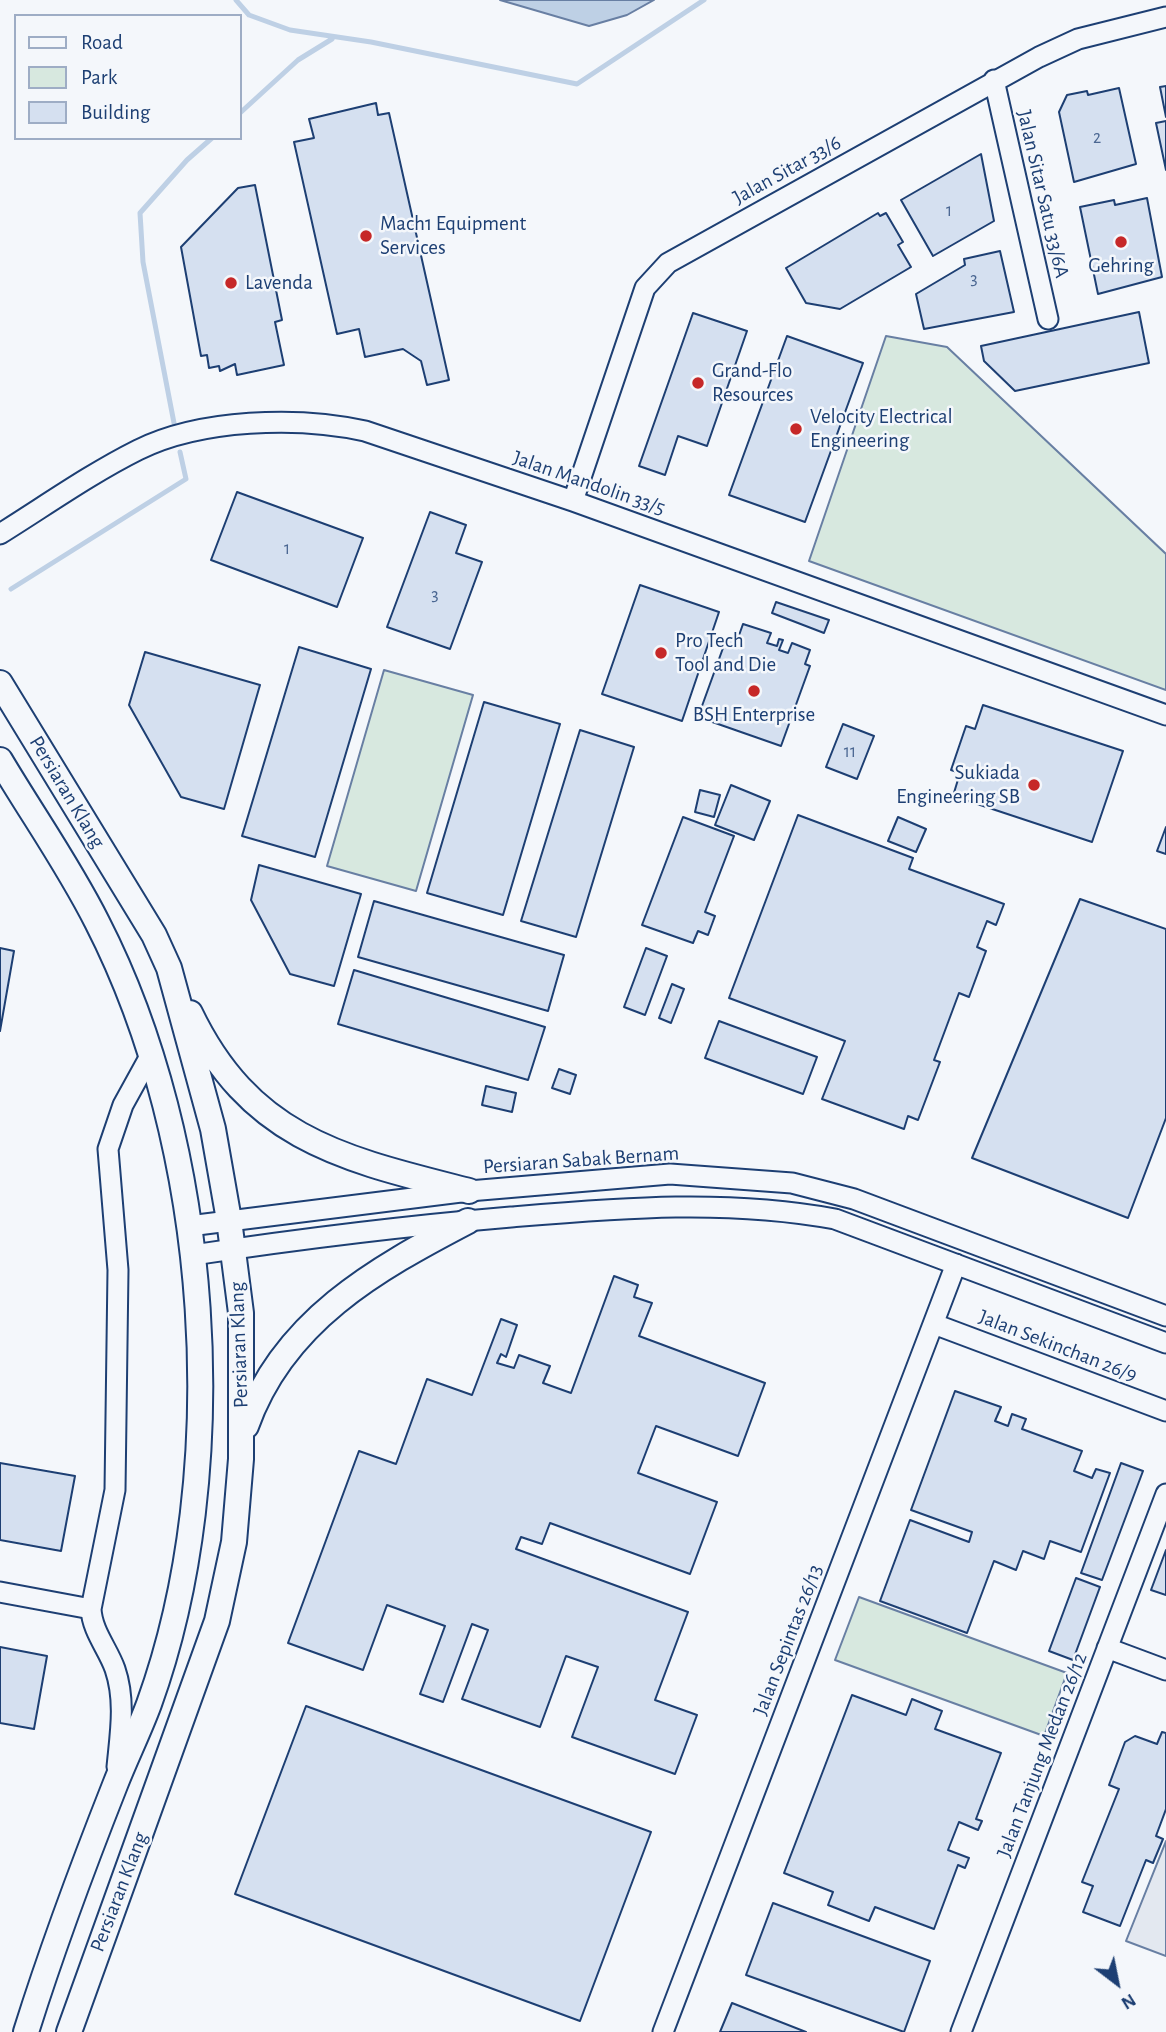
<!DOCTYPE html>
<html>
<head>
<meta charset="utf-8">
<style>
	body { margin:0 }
	#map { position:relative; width:1166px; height:2032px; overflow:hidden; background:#f4f7fb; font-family:"Alegreya Sans",sans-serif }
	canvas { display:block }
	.legend { position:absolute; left:14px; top:14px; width:228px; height:126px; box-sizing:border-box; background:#f4f7fb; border:2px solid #9eadc5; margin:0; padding:9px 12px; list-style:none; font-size:21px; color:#1d3f73 }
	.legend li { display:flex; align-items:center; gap:14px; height:35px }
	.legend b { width:35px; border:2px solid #9eadc5 }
	.north { position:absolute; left:1082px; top:1948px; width:70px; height:70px; -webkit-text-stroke:5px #f4f7fb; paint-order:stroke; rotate:148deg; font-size:19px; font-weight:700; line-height:28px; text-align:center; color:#1d3f73 }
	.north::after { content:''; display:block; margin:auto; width:24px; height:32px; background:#1d3f73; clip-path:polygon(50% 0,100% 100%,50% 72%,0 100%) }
</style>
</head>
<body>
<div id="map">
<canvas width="1166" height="2032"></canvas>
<ul class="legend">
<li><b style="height:9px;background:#f4f7fb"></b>Road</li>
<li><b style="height:19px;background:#d7e8df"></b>Park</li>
<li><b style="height:19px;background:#d5e0f0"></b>Building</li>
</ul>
<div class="north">N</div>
</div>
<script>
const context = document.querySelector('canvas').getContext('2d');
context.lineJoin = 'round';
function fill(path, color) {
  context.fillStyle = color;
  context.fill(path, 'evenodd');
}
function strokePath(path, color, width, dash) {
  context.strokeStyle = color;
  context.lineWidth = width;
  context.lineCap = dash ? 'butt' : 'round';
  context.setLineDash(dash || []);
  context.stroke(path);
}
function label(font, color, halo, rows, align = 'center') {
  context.font = font + ' "Alegreya Sans",sans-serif';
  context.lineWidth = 5;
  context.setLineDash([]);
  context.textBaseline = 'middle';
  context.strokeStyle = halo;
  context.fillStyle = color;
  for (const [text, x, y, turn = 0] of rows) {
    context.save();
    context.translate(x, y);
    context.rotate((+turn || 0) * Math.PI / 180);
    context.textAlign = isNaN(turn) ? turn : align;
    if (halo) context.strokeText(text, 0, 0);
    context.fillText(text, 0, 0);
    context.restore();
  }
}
const green = new Path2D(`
	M886,336L947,347L1166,554V690L809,561Z
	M384,670L473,695L416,891L327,866Z
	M859,1597L1067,1673L1044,1736L835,1660Z`);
const parking = new Path2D(`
	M1166,1841V1956L1126,1941Z`);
const water = new Path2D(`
	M500,0H654L627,15L589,26Z`);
const stream = new Path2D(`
	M236,0L249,15L290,30L371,42L577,84L704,0
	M240,113L298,60L332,39
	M174,423L143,262L140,213L187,160L212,138
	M11,589L186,479L180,452`);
const building = new Path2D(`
	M1166,86V117L1160,87Z
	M1119,88L1136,164L1074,182L1059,112L1067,95L1087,91L1088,95Z
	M376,103L378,115L389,113L449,380L427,385L421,361L403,349L365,357L359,329L337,334L294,142L314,138L309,119Z
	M1166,121V170L1156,123Z
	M981,154L994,221L933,256L901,200Z
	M255,185L282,320L275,322L284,365L237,375L235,364L220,371L219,366L209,368L207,355L201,356L181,247L238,188Z
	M1147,198L1162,277L1098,294L1080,207L1114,200L1115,205Z
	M878,213L880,216L886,213L903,242L898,245L911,267L840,309L806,303L786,268Z
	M1000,251L1014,312L924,329L916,294L965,265L964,259Z
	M1139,312L1149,363L1015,391L984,361L981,346Z
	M693,313L747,331L707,446L678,436L665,475L639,466Z
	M787,336L863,363L805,522L729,495Z
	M237,492L363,538L337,607L211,560Z
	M430,512L466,525L456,553L482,562L450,649L387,627Z
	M640,585L719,612L682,721L602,694Z
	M776,602L829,620L824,633L772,613Z
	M743,624L771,633L767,643L777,646L779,639L783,640L779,650L788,653L792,643L810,650L805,664L810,666L781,746L698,717L727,637L737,641Z
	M299,647L371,669L315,857L242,836Z
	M145,652L260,685L224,809L181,797L129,705Z
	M484,702L560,724L503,915L427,893Z
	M983,705L1123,751L1092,842L953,796L960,773L951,770L966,726L975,729Z
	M843,724L874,736L857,779L826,767Z
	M580,730L634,747L576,937L521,921Z
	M731,785L770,801L754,840L715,825Z
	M700,790L720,795L714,817L695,812Z
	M798,815L913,858L909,869L1004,904L996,925L987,921L977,947L986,951L969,997L959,993L934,1060L940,1062L918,1120L908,1116L904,1129L822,1099L845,1041L729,998Z
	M683,817L734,836L705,912L715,916L708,935L698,931L693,943L642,925Z
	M898,817L926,829L916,852L888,841Z
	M1166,827V854L1157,851Z
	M259,865L361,894L334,986L290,974L251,900Z
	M1080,899L1166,929V1118L1128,1218L972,1158Z
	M374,901L564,955L548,1011L358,957Z
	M0,948L14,951L0,1031Z
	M646,948L667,956L645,1015L624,1007Z
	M354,970L545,1027L528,1080L338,1024Z
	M672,984L684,989L671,1023L659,1018Z
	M719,1021L817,1057L803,1094L705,1058Z
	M559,1069L576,1075L570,1094L552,1088Z
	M486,1086L516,1093L512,1112L482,1105Z
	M614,1276L638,1285L634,1297L652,1303L639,1336L765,1383L738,1456L656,1426L638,1473L717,1502L690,1574L550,1523L542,1544L521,1537L516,1549L688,1612L655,1700L697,1715L675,1774L572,1737L598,1667L566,1656L540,1727L462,1699L488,1630L472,1624L443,1702L420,1694L445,1626L387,1605L363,1670L288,1643L359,1451L396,1464L427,1379L472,1395L501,1319L517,1325L506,1357L501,1354L497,1363L514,1368L519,1355L550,1366L543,1383L571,1393Z
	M955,1391L1001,1407L995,1421L1008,1426L1012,1414L1026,1419L1022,1429L1082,1451L1074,1471L1092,1478L1096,1469L1110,1473L1081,1552L1050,1541L1044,1559L1023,1551L1016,1570L994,1561L967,1633L880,1601L910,1520L969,1542L972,1532L911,1510Z
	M0,1463L75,1476L61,1551L0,1540Z
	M1121,1463L1143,1471L1102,1580L1081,1573Z
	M1166,1550V1595L1151,1590Z
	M1076,1578L1100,1587L1073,1660L1049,1651Z
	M0,1647L47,1656L34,1729L0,1723Z
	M852,1695L906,1715L912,1699L942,1711L935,1729L1001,1753L976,1819L982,1821L978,1830L959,1822L948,1850L969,1858L965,1868L958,1865L934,1929L875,1907L869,1921L828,1905L833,1892L784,1873Z
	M306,1706L651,1832L580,2021L235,1894Z
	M1162,1732L1166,1733V1809L1156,1836L1163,1839L1153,1863L1146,1860L1120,1926L1083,1912L1093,1886L1082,1882L1119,1789L1109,1785L1125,1742L1135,1736L1157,1744Z
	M773,1903L930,1961L904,2032L746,1975Z
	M732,2003L806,2032H720Z`);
const minor = new Path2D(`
	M994,80L1048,319
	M573,501L645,288L668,263L1039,57L1078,39L1166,17
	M0,534C45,506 90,474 138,450C200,419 298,416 365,431L573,501L1166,715
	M189,1226L469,1191L670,1174L792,1183L854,1199L1166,1316
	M193,1255C299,1239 405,1226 511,1217C621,1208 726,1199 835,1219L1166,1343
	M934,1324L1166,1411
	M0,1592L91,1609
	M1107,1648L1166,1670
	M117,1767C120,1735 126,1701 115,1669C108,1649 92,1631 91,1609L115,1490L118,1270L108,1149L123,1105L150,1056
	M663,2032L956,1264
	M961,2032L1166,1494`);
const major = new Path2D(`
	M0,683L154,935L169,968L213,1129L229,1220L241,1313V1459L234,1542L217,1621L69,2032
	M0,760C32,814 69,866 97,922C211,1144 234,1469 149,1704C139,1731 126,1757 115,1785C83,1866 52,1949 26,2032
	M190,1013C251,1140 344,1159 469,1191
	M246,1426C283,1321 376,1269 468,1221`);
const markers = [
	[366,236,7,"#c62828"],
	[1121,242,7,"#c62828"],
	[231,283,7,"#c62828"],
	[698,383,7,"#c62828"],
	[796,429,7,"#c62828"],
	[661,653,7,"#c62828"],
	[754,691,7,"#c62828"],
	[1034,785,7,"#c62828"]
];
const numberNames = [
	["2",1097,138],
	["1",949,211],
	["3",974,279],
	["1",287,549],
	["3",435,595],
	["11",850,752]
];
const streetNames = [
	["Jalan Sitar 33/6",787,170,-29],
	["Jalan Sitar Satu 33/6A",1043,194,77],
	["Jalan Mandolin 33/5",589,483,19],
	["Persiaran Klang",67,792,59],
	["Persiaran Sabak Bernam",581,1160,-4],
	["Persiaran Klang",239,1345,-92],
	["Jalan Sekinchan 26/9",1058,1346,21],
	["Jalan Sepintas 26/13",788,1640,-69],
	["Jalan Tanjung Medan 26/12",1042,1755,-69],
	["Persiaran Klang",119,1892,-69]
];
const poiNames = [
	["Mach1 Equipment",380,224],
	["Services",380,248],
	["Gehring",1121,266,"center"],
	["Lavenda",245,283],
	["Grand-Flo",712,371],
	["Resources",712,395],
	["Velocity Electrical",810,417],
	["Engineering",810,441],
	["Pro Tech",675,641],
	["Tool and Die",675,665],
	["BSH Enterprise",754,715,"center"],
	["Sukiada",1020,773,"right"],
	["Engineering SB",1020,797,"right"]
];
fill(green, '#d7e8df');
strokePath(green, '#687fa3', 2);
fill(parking, '#e3e8f0');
strokePath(parking, '#687fa3', 2);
fill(water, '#bed0e5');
strokePath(water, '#687fa3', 2);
strokePath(stream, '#bed0e5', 5);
fill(building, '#d5e0f0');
strokePath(building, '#1d3f73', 2);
strokePath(minor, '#1d3f73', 23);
strokePath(major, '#1d3f73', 28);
strokePath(minor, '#f4f7fb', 19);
strokePath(major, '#f4f7fb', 24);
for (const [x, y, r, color] of markers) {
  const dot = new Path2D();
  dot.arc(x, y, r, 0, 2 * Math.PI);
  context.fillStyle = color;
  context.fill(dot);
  strokePath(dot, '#f4f7fb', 2.5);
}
label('18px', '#4b6792', null, numberNames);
label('21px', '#1d3f73', '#f4f7fb', streetNames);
label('21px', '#1d3f73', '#f4f7fb', poiNames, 'left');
</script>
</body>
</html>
